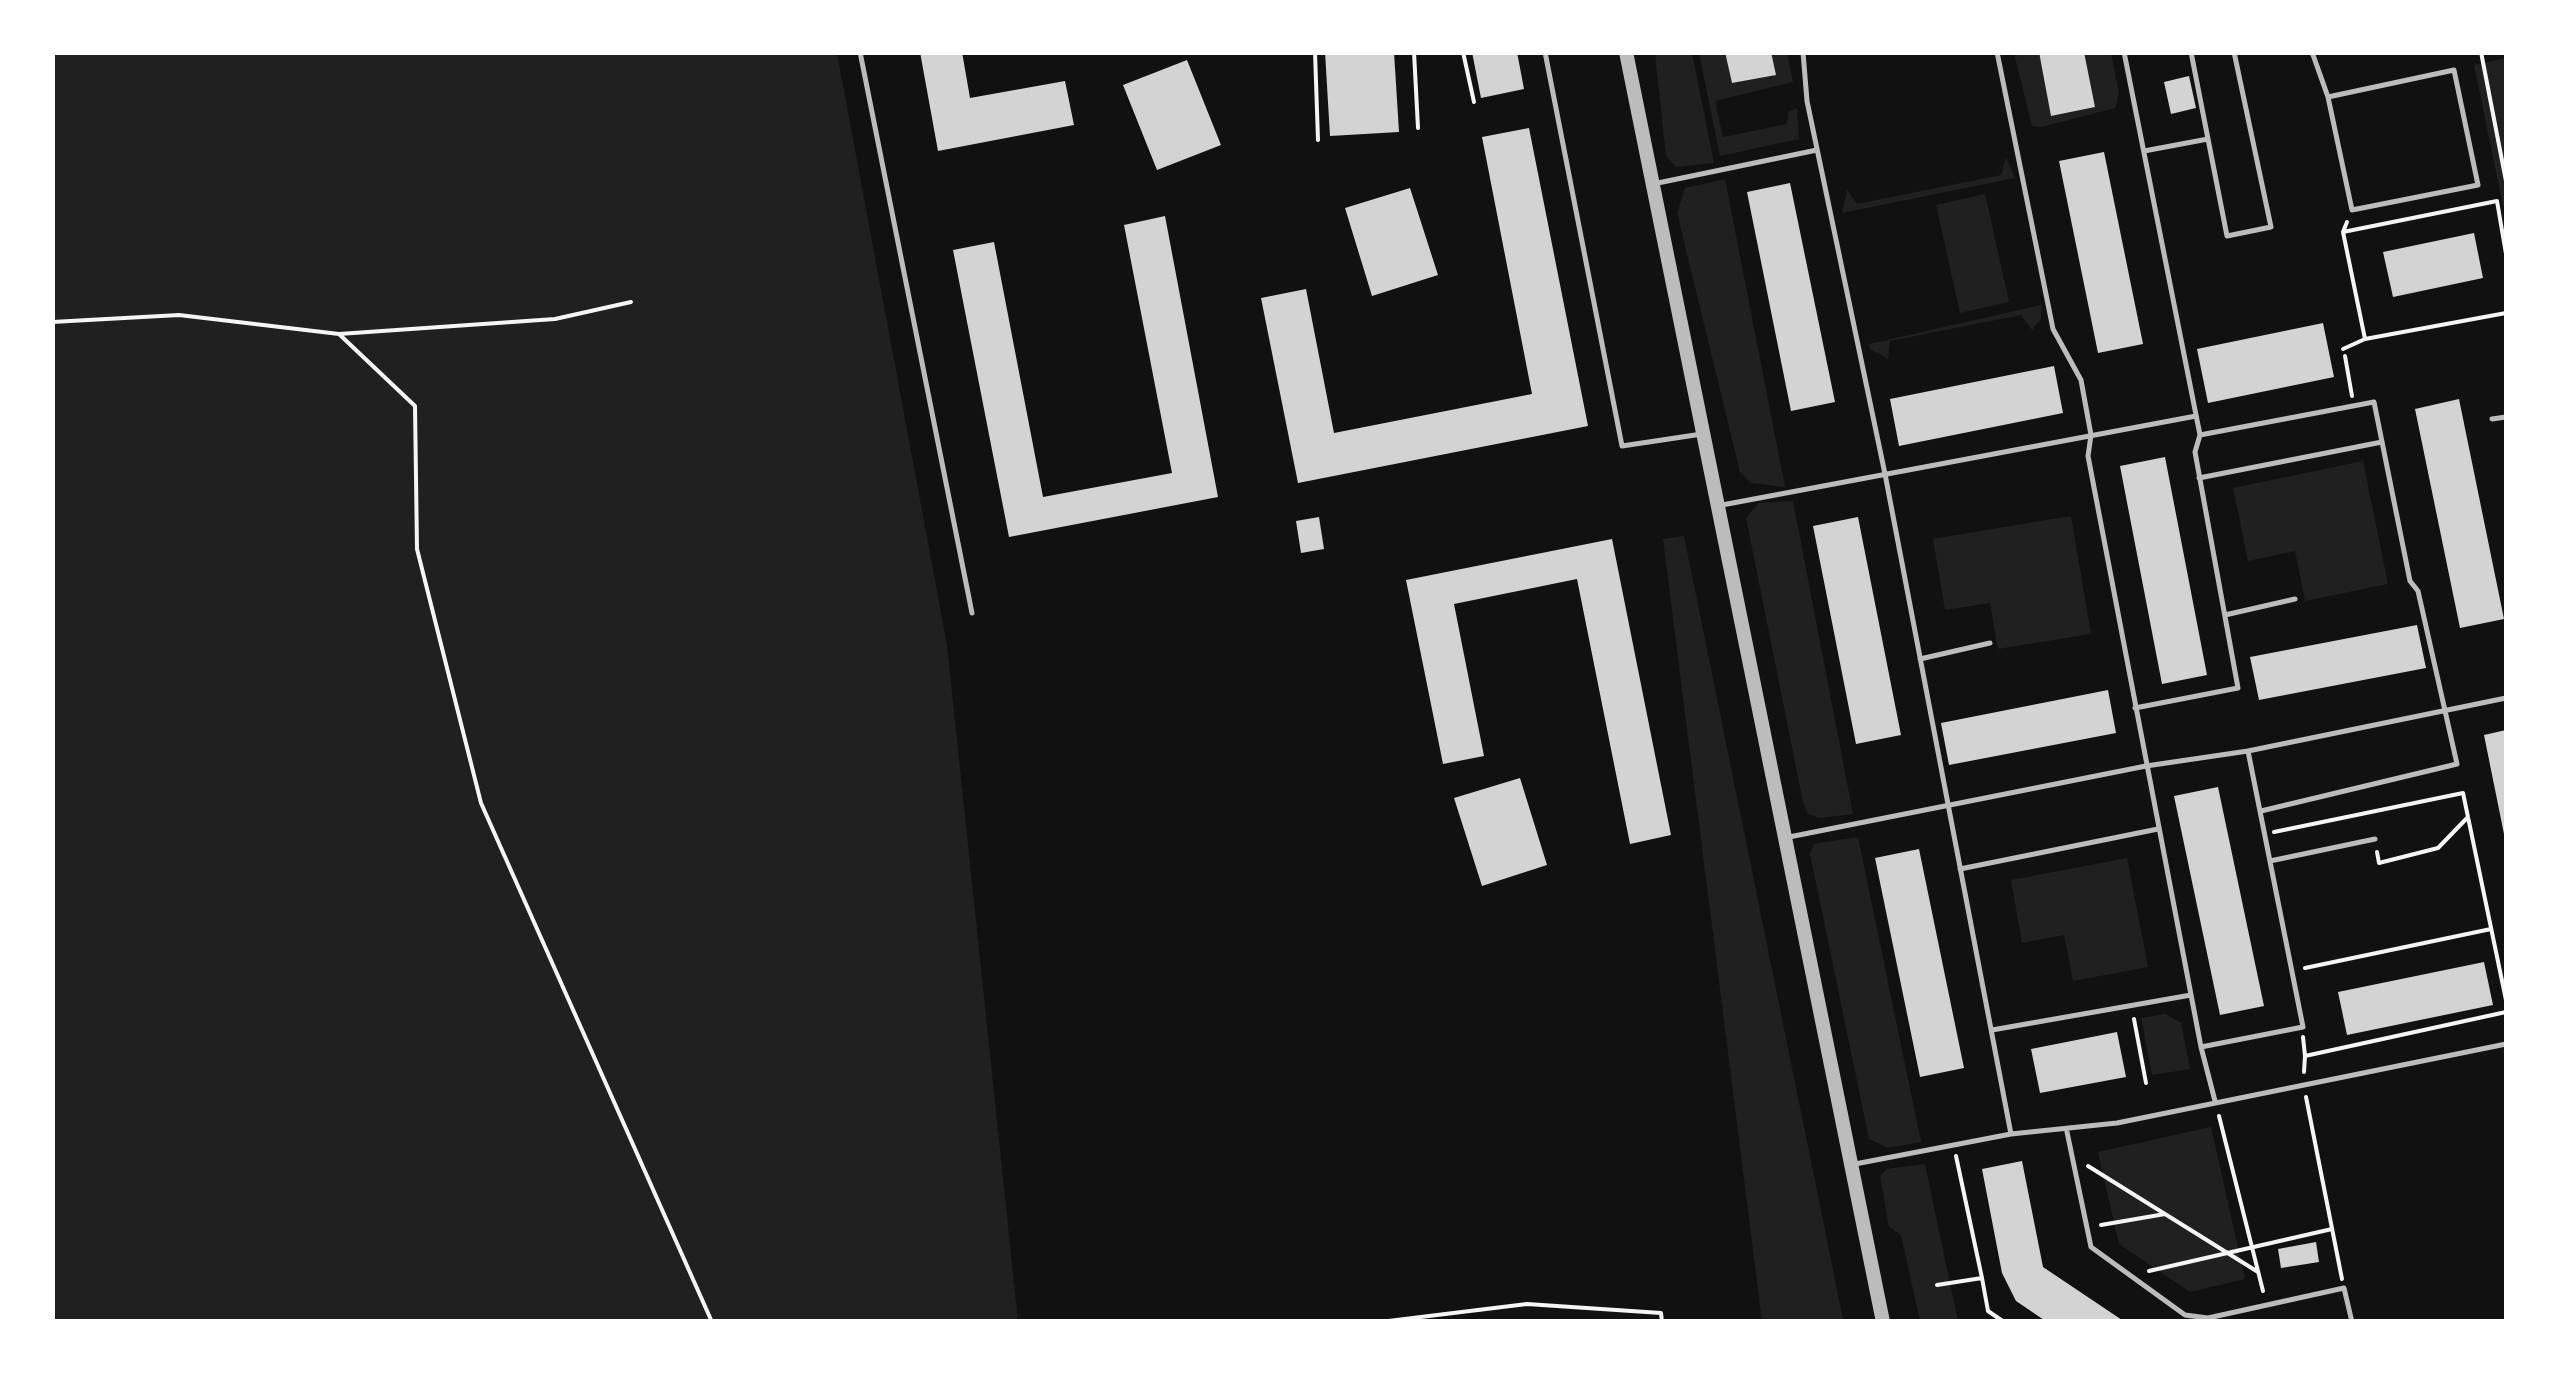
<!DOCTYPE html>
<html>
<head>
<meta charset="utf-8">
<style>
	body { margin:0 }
	#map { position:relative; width:2559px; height:1374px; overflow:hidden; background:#111; font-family:Overpass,sans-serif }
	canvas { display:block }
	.frame { position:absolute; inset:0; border:55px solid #fff; pointer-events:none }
</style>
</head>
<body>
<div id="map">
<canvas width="2559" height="1374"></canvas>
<div class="frame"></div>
</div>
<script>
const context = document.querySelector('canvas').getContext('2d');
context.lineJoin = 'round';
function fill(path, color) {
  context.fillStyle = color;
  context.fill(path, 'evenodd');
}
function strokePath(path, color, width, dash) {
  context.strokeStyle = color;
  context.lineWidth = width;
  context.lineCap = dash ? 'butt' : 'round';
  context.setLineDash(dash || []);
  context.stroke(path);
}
const green = new Path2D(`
	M52,53H837L947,645L1018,1321H53Z
	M1655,53H1692L1714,163L1676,167L1666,156Z
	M1699,53H1725L1732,83L1775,75L1771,53H1787L1793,82L1715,101L1723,137L1787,124L1788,112L1797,108L1799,139L1720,156Z
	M2014,53H2039L2052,116L2095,107L2084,53H2111L2119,93L2115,108L2042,127L2032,126Z
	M2506,58V220L2474,65Z
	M2006,157L2015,178L1842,213L1847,190L1857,204L2001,175Z
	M1725,179L1785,487L1751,483L1740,472L1677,213L1685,188Z
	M1985,194L2009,302L1960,313L1936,205Z
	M2041,305V319L2032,330L2021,315L1890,341L1888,359L1870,349L1869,344Z
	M2363,461L2388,584L2305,601L2295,551L2248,561L2233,488Z
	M1793,501L1853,814L1820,818L1808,814L1803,802L1746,518L1758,503Z
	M2071,516L2091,634L1998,649L1990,603L1945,610L1933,539Z
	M1684,536L1843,1319L1844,1321H1762L1663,539Z
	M1858,837L1921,1142L1888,1148L1869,1139L1810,854L1814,844Z
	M2127,858L2148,967L2073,981L2064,935L2022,943L2011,880Z
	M2165,1014L2181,1023L2190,1069L2152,1075L2141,1018Z
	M2211,1127L2245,1279L2190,1292L2119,1244L2098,1152Z
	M1925,1164L1958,1321H1920L1901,1235L1889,1227L1880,1176L1887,1169Z`);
const building = new Path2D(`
	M920,52H962L970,98L1065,81L1074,125L938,151Z
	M1325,52H1394L1399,132L1330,136Z
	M1472,52H1517L1524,89L1481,98Z
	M1725,52H1771L1776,75L1732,83Z
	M2039,52H2084L2095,107L2051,116Z
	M1187,60L1221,145L1157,170L1123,85Z
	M2189,76L2196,108L2171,114L2164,82Z
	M1529,128L1588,426L1298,483L1261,298L1306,289L1334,433L1532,394L1482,137Z
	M2104,152L2143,344L2098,353L2059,161Z
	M1790,183L1835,402L1791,411L1747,192Z
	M1410,188L1438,275L1372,296L1345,208Z
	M1165,216L1218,497L1009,537L953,250L994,242L1043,497L1172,473L1124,225Z
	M2474,233L2483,278L2393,297L2383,252Z
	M2323,323L2334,377L2208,403L2197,349Z
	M2054,366L2063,413L1899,446L1890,399Z
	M2459,399L2504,619L2460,628L2415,409Z
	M2165,457L2207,675L2162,684L2120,466Z
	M1319,517L1324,549L1301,553L1296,521Z
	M1858,517L1901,735L1856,744L1813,526Z
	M1612,539L1671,835L1630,844L1577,579L1454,604L1484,756L1443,764L1406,580Z
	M2417,625L2426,668L2259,700L2250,657Z
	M2108,690L2116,733L1949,765L1941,723Z
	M2506,730V838L2505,839L2484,735Z
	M1520,778L1547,865L1482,886L1454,798Z
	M2218,787L2264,1006L2220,1015L2174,796Z
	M1919,849L1964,1068L1920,1077L1875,858Z
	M2484,962L2493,1005L2347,1035L2338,992Z
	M2117,1032L2126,1077L2040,1093L2031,1049Z
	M2022,1161L2043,1267L2125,1322H2047L2016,1301L2002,1273L1982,1169Z
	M2316,1242L2319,1262L2281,1268L2278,1249Z`);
const path = new Path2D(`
	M1315,52L1318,140
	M1414,52L1418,128
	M1463,52L1474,102
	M2481,52L2506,181
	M2347,222L2343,232L2365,339
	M2343,232L2497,201L2506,254
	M52,322L179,315L339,334L555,319L631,302
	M339,334L415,406L417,549L481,803L712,1322
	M2343,349L2365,339L2506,313
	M2345,356L2352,396
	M2274,832L2463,793L2506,1000
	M2377,852L2379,863L2438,848L2468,817
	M2305,968L2491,929
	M2134,1019L2146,1083
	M2303,1037L2305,1056L2506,1012
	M2304,1072L2305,1056
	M2306,1097L2342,1279
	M2219,1116L2263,1291
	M2088,1166L2258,1272
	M2101,1225L2165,1214
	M2149,1271L2332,1229
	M1982,1278L1988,1311L2004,1322
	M1937,1285L1982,1278L1956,1156
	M1380,1322L1527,1304L1661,1313L1662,1322`);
const service = new Path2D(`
	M860,52L972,613
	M1545,52L1622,446L1702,434
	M1803,52L1807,101L1885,474L2011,1134
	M1997,52L2053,329L2081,380L2091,435L2088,456L2201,1047L2215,1101
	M2124,52L2200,435L2195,452L2238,688L2135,708
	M2191,52L2227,236L2271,227L2234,52
	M2312,52L2328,97L2352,210L2478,185L2454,70L2328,97
	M2144,151L2208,139
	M1653,184L1817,150
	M2492,419L2506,417
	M2200,435L2374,402L2410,581L2418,591L2457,764L2261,811
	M2199,478L2382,442
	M1722,505L2196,416
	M2225,615L2295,599
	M1920,659L1990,643
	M2248,751L2506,698
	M1789,837L2146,766L2248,751L2303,1027L2201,1047
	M2270,861L2375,839
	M1960,869L2158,829
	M1992,1030L2191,995
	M2067,1132L2091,1247L2185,1315L2208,1318L2344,1288L2352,1322
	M1855,1164L2011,1134L2117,1123L2506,1044`);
const tertiary = new Path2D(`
	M1626,52L1883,1322`);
fill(green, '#202020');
fill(building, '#d3d3d3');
strokePath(path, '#f5f5f5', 4);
strokePath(service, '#bcbcbc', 5);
strokePath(tertiary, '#bcbcbc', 14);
</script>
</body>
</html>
